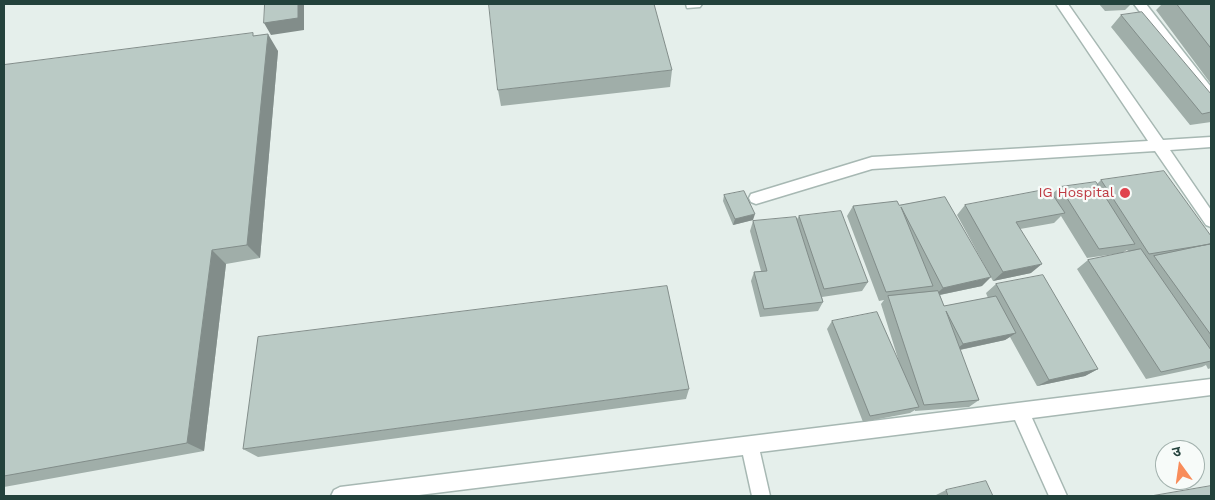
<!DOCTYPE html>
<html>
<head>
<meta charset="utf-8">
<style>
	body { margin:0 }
	#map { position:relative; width:1215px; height:500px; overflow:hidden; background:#e5efeb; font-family:"Work Sans","Noto Sans Devanagari",sans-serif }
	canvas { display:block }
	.frame { position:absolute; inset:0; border:5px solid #23423c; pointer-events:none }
	.north { position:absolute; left:1155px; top:440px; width:50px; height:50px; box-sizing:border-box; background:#f7fbf9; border:1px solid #a2b1ad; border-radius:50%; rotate:346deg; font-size:14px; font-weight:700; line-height:20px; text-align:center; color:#23423c }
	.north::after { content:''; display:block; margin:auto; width:18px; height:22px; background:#f88c5a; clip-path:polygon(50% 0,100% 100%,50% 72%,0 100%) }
</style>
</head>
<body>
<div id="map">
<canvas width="1215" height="500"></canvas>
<div class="frame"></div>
<div class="north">उ</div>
</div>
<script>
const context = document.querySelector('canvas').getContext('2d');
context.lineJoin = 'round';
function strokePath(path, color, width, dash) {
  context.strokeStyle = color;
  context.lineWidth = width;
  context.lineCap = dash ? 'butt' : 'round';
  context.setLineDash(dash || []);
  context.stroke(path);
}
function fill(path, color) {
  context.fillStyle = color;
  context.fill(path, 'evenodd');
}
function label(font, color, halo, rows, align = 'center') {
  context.font = font + ' "Work Sans",sans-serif';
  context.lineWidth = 4.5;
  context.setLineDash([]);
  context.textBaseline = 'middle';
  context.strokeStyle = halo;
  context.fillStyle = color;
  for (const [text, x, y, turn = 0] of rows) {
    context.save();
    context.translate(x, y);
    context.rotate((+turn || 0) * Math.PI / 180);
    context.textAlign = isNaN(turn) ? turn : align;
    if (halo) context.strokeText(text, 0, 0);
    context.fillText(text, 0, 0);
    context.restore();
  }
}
const minor = new Path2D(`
	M686,4H702L700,7L687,8Z
	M1056,4H1068L1163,140L1211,137V147L1170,150L1211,210V227L1206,225L1155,151L872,169L756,204L751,202L749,198L751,194L872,157L1148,141Z
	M1134,4H1146L1211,87V101L1206,99Z
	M1211,379V395L1032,418L1067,496H1049L1015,420L760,452L770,496H752L743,455L411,496H331L334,490L340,487Z`);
const wall = new Path2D(`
	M1099,4H1131L1125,10L1105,11Z
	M1162,4H1211V84L1156,10Z
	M1121,15L1211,94V122L1190,125L1111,27Z
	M255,36L278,51L260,258L226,264L204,451L4,487V65Z
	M672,70L670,87L501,106L498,90Z
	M1101,180L1211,236V368L1208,369L1206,365L1202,367L1146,379L1077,269L1088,260L1129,252L1127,250L1122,253L1087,258L1061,216L1054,223L1020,229L1031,273L993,281L957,215L965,205L1052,194L1060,187L1097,184Z
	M724,195L753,220L733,225L723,201Z
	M899,205L982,286L940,295L944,306L988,298L986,293L996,284L1098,369L1085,376L1037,386L1010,337L1005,340L960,350L979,400L969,407L915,411V410L910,413L863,422L827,329L832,321L900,365L881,304L884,300L879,301L847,216L853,206Z
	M799,216L868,282L862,291L822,297L823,302L818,311L760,317L751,281L754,272L761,271L750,231L753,221L797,219Z
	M689,389L686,399L258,457L243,449Z
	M946,490L993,496H937L936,495Z`);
const shadedWall = new Path2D(`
	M298,4H304V30L271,35L264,23Z
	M268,34L278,51L260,258L247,245Z
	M755,214L753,220L733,225L735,219Z
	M212,250L226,264L204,451L187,443Z
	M1042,264L1031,273L993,281L1003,272Z
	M991,277L982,286L934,296L943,288Z
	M1016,333L1005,340L954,351L963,344Z
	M1098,369L1085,376L1037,386L1049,380Z`);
const building = new Path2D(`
	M265,4H298V18L264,23Z
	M489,4H654L672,70L498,90Z
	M1177,4H1211V48Z
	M1142,12L1211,94V112L1202,114L1121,15Z
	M253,33V36L268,34L247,245L212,250L187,443L4,476V65Z
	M1164,171L1211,236V244L1149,254L1101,180Z
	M1096,182L1135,244L1099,249L1060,187Z
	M1049,189L1065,213L1016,222L1042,264L1003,272L965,205Z
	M744,191L755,214L735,219L724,195Z
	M945,197L991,277L943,288L901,207L933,286L886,292L853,206L897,201L899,205Z
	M841,211L868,282L824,289L799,216Z
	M796,217L823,302L764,309L754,272L767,271L753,221Z
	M1211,244V335L1154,256Z
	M1141,249L1211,350V361L1161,372L1088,260Z
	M1043,275L1098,369L1049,380L996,284Z
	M667,286L689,389L243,449L258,337Z
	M938,291L944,306L996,296L1016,333L963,344L946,311L979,400L924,405L888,296Z
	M877,312L919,407L870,416L832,321Z
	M986,481L993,496H948L946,490Z
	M1211,486V496H1151Z`);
const markers = [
	[1125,193,6,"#e0444e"]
];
const healthNames = [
	["IG Hospital",1114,193]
];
strokePath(minor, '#a7b8b3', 3);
fill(minor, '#fff');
fill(wall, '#a0aea9');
fill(shadedWall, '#828d8a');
fill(building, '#bacac5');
strokePath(building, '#828d8a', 1);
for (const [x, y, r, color] of markers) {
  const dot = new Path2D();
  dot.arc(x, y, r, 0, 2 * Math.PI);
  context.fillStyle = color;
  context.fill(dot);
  strokePath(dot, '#f7fbf9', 2);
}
label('14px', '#be3a42', '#f7fbf9', healthNames, 'right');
</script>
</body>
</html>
